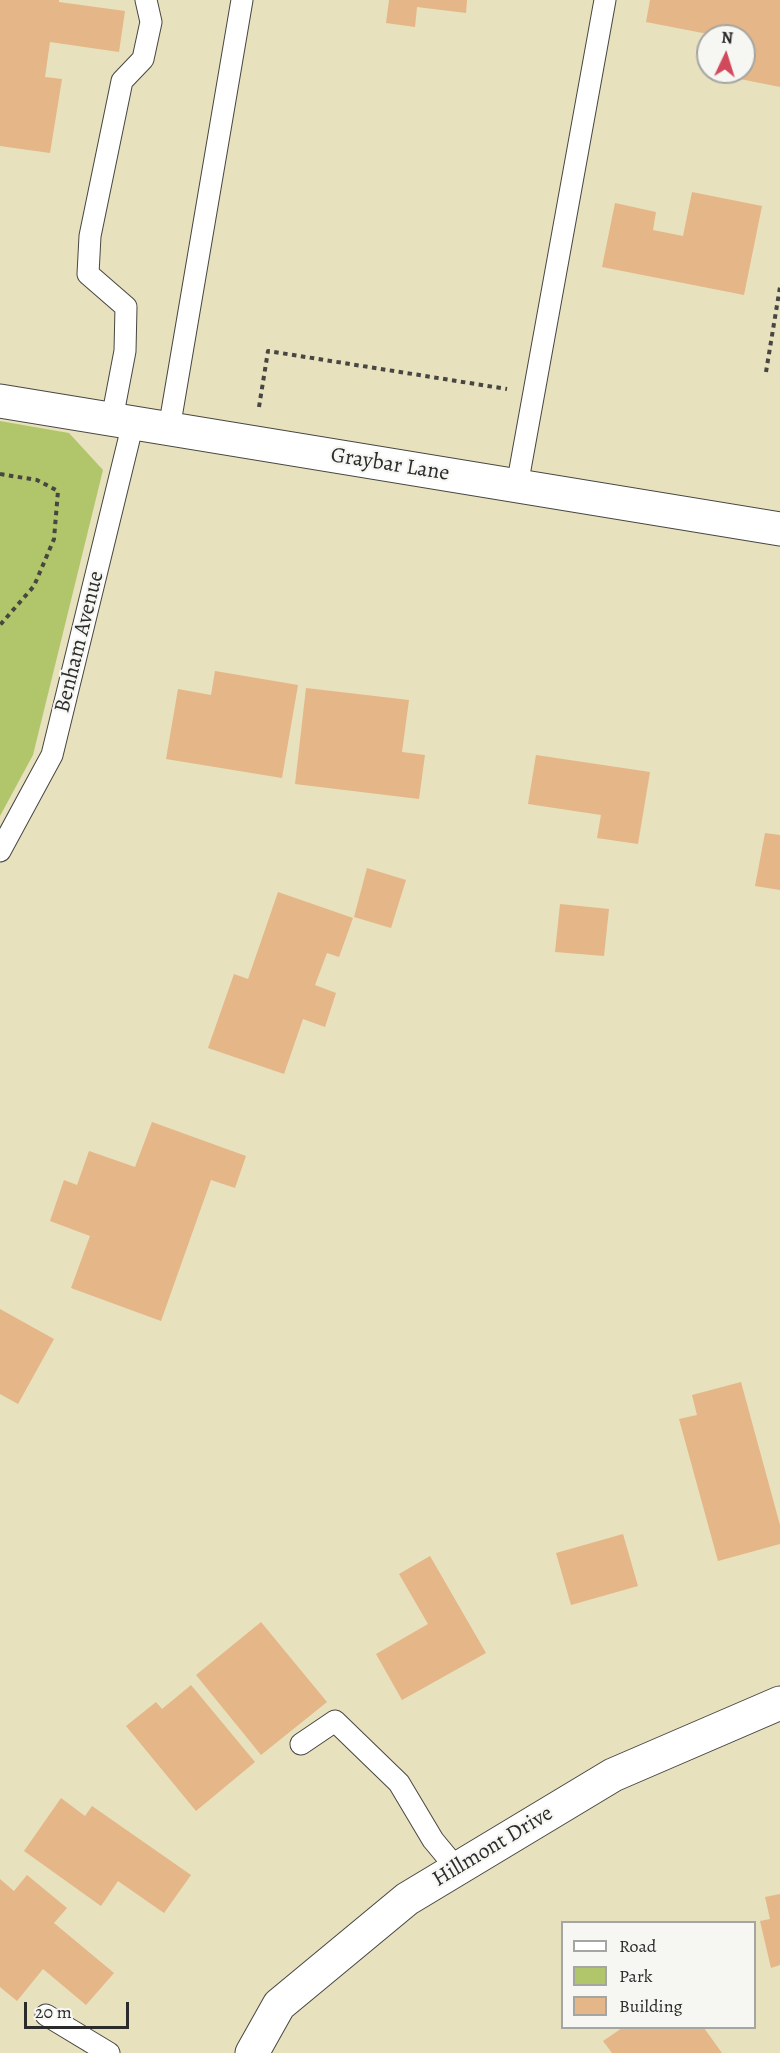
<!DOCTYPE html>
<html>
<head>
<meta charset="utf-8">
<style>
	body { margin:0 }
	#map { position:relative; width:780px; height:2053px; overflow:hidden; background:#e7e1be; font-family:Alegreya,serif }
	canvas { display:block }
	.legend { position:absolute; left:561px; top:1921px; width:195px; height:108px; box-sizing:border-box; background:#f6f6f2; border:2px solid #a5a5a2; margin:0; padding:8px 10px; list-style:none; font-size:18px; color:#2b2b2b }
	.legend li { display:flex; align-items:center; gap:12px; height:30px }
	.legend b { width:30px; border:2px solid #a5a5a2 }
	.north { position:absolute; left:696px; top:24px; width:60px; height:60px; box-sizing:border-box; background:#f6f6f2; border:2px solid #a5a5a2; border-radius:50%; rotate:4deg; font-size:16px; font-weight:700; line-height:24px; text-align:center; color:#2b2b2b }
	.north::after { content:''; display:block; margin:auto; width:21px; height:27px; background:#d1495b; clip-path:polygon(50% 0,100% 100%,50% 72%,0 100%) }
	.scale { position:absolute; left:24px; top:2002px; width:105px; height:27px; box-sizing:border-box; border:3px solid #2b2b2b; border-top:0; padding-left:8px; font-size:18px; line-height:21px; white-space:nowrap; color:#2b2b2b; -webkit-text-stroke:4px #f6f6f2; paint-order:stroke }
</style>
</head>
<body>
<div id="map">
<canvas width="780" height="2053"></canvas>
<ul class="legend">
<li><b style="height:8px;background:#fff"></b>Road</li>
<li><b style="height:16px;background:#b1c66b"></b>Park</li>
<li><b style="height:16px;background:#e5b687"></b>Building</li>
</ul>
<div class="north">N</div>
<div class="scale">20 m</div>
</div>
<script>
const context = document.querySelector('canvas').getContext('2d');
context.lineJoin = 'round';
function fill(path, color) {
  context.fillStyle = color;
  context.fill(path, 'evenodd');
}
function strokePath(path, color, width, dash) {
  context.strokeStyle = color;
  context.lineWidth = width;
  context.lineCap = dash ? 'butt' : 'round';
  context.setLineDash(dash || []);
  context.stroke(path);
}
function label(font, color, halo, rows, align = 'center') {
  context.font = font + ' Alegreya,serif';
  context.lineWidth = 4.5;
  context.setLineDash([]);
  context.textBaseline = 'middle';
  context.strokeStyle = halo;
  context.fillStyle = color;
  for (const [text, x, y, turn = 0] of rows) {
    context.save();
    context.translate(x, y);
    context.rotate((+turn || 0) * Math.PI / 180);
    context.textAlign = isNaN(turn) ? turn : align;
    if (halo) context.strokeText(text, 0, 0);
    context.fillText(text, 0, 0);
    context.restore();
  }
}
const green = new Path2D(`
	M0,421L69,433L103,470L33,755L0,816Z`);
const building = new Path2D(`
	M0,0H59V2L125,11L119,52L50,42L45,77L62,79L50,153L0,146Z
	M389,0H467L466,13L417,7L415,27L386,23Z
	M650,0H780V87L730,77L731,72H744V36H708V34L646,22Z
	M692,192L762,206L744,295L602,267L615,203L656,212L653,230L683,236Z
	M215,671L298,685L282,778L166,759L178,689L211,695Z
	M306,688L409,700L402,752L425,755L419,799L295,784Z
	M536,755L650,772L638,844L597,838L601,815L528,804Z
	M765,833L780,835V890L755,886Z
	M367,868L406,880L391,928L354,917Z
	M278,892L353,918L339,957L327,953L315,985L336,993L325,1027L303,1019L284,1074L208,1048L234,974L248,979Z
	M560,904L609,909L604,956L555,952Z
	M152,1122L246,1156L235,1188L211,1180L161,1321L71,1288L90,1236L50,1221L64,1180L77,1185L89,1151L135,1167Z
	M0,1309L54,1339L18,1404L0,1394Z
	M741,1382L780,1525V1544L718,1561L679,1419L697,1415L692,1395Z
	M623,1534L638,1586L571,1605L556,1553Z
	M430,1556L486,1653L402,1700L376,1654L428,1624L399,1574Z
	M261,1622L327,1702L261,1755L196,1675Z
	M191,1685L255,1762L196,1811L126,1726L156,1702L162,1709Z
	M61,1798L85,1816L92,1806L191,1875L164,1913L118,1881L101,1906L24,1851Z
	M27,1875L67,1908L54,1923L114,1973L86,2005L43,1969L17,2001L0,1987V1879L14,1891Z
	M780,1894V1965L771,1968L760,1921L770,1919L765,1897Z
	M622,2028H704L722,2053H612L603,2041Z`);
const path = new Path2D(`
	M766,372L780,287
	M259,407L268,351L507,389
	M0,474L37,480L58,491L54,539L34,586L0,625`);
const service = new Path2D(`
	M112,419L125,351L126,307L88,274L90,236L122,81L143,59L151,22L146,0
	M169,429C192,286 219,143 242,0
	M517,486L605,0
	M0,851L52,755L133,423
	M301,1744L335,1721L399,1783L433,1840L457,1869
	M46,2015L109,2053`);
const minor = new Path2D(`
	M0,401L780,529
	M252,2053L279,2005L407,1899L613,1775L780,1703`);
const streetNames = [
	["Graybar Lane",390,465,9],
	["Benham Avenue",80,642,-76],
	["Hillmont Drive",493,1847,-31]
];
fill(green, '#b1c66b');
fill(building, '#e5b687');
strokePath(service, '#474641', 23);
strokePath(minor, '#474641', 35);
strokePath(path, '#474641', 4, [4.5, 4.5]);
strokePath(service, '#fff', 21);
strokePath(minor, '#fff', 33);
label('22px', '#2b2b2b', '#f6f6f2', streetNames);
</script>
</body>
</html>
